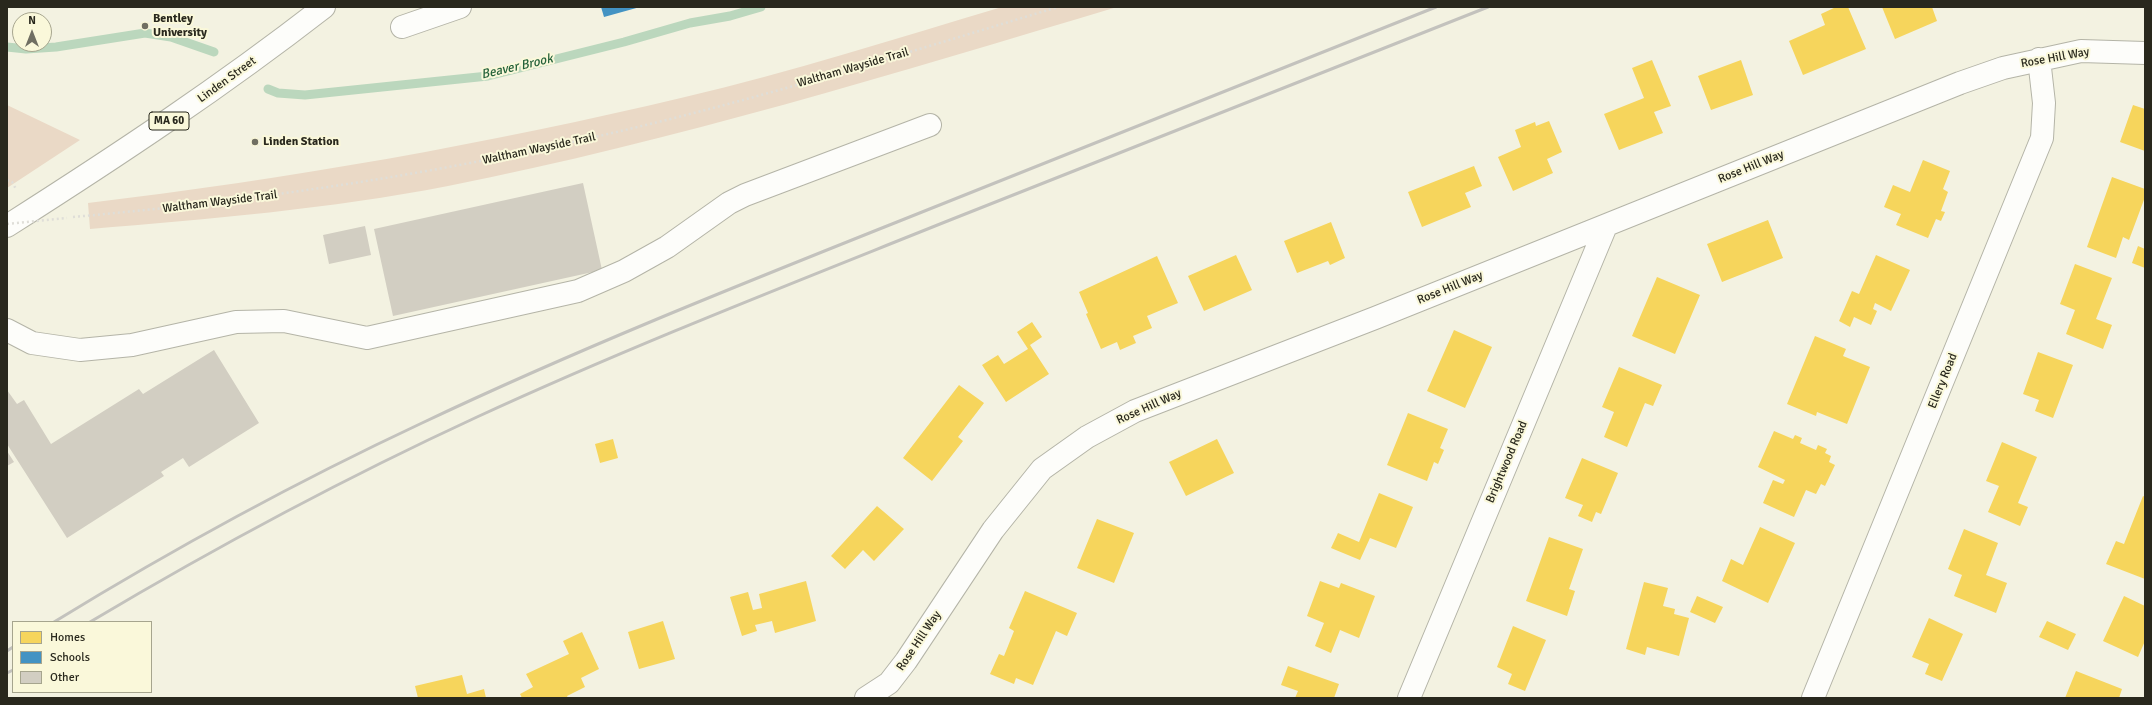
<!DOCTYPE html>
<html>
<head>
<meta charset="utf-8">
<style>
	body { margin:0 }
	#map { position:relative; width:2152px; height:705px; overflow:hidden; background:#f3f2e1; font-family:Signika,sans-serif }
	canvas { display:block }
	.frame { position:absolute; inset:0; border:8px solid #29281d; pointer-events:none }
	.legend { position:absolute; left:12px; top:621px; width:140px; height:72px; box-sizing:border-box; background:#faf8da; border:1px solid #a6a58e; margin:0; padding:5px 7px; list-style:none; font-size:12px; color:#29281d }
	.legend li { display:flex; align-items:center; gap:8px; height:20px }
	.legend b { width:20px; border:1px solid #a6a58e }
	.north { position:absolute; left:12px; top:12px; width:40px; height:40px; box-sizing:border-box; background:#faf8da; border:1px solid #a6a58e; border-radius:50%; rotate:0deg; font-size:11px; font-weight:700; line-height:16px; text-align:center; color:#29281d }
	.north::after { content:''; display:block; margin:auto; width:14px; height:18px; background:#706f62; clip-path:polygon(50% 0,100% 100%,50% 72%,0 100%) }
</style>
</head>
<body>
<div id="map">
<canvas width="2152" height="705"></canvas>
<div class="frame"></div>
<ul class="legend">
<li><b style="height:11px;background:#f6d55c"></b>Homes</li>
<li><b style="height:11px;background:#4393c3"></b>Schools</li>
<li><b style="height:11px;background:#d2cec2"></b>Other</li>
</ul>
<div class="north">N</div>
</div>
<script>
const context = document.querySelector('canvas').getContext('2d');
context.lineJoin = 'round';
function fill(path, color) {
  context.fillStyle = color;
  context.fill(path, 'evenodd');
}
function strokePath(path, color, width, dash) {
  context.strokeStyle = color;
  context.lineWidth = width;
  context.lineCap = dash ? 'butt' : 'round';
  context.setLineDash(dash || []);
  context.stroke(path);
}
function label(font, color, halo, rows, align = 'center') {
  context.font = font + ' Signika,sans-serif';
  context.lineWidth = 4;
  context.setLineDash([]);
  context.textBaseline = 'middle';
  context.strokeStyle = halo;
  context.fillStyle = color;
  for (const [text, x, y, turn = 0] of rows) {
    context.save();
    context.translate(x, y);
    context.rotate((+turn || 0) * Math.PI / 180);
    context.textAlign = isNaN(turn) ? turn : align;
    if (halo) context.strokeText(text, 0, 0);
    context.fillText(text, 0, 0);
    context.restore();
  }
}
const green = new Path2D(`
	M1002,7H1117C896,73 675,141 448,186C329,209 210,219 90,229L88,203C289,179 488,144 685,97C792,72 897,38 1002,7Z
	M7,105L80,140L7,188Z`);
const homes = new Path2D(`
	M1836,7H1848L1866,49L1803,75L1789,41L1825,25L1821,14Z
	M1882,7H1932L1937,21L1895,39Z
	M1652,60L1671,106L1654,112L1663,133L1619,150L1604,114L1644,98L1632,68Z
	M1741,60L1753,95L1711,110L1698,76Z
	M2133,105L2145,109V151L2120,142Z
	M1549,121L1562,152L1547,159L1553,173L1513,191L1498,157L1521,147L1515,130L1535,122L1536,126Z
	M1923,160L1950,171L1943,189L1948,192L1941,211L1945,212L1941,221L1936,219L1928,238L1896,225L1901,214L1884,207L1893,185L1910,192Z
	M1474,166L1482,186L1465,193L1471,207L1422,227L1408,192Z
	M2112,177L2145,189V197L2129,240L2123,237L2116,258L2087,247Z
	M1768,220L1783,258L1722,282L1707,244Z
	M1331,222L1345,258L1330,265L1328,261L1297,273L1284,241Z
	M2138,246L2145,249V268L2132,263Z
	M1236,255L1252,290L1204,311L1188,276Z
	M1876,255L1910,270L1891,311L1875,303L1873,309L1877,311L1871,325L1854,317L1850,327L1839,321L1852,291L1859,294Z
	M1157,256L1178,303L1147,316L1152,328L1133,336L1136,343L1120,350L1117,342L1101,349L1086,314L1088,313L1079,292Z
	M2075,264L2112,278L2096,319L2112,325L2103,349L2066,334L2075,310L2060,304Z
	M1657,277L1700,295L1675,354L1632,336Z
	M1032,322L1042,337L1030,345L1049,374L1006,402L982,365L998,355L1004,364L1028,349L1017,332Z
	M1454,330L1492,347L1465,408L1427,391Z
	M1815,336L1846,349L1843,356L1870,367L1847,424L1817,412L1816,416L1787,404Z
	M2038,352L2073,365L2053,418L2035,411L2039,400L2023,394Z
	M1619,367L1662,385L1653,406L1645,403L1627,447L1604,437L1614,412L1602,407Z
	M959,385L984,403L958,437L963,441L932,481L903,458Z
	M1408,413L1448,429L1440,448L1444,450L1438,464L1434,462L1427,481L1387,465Z
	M1774,431L1793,439L1795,435L1802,438L1800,443L1816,450L1818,445L1827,449L1825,453L1831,456L1829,462L1835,465L1825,486L1821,484L1816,494L1806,490L1794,517L1763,503L1773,480L1783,484L1785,480L1758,467Z
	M613,439L618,458L600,463L595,444Z
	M1217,439L1234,473L1186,496L1169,462Z
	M2002,442L2037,457L2018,503L2028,507L2020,526L1988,512L1999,486L1986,481Z
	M1582,458L1618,473L1601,514L1596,512L1592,522L1578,516L1583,505L1565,498Z
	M1379,493L1413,507L1396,548L1370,538L1360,560L1331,548L1338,533L1359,542Z
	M2143,496L2145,497V579L2106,564L2116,541L2124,544Z
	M877,506L904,529L874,561L863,550L845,569L831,556Z
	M1097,519L1134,533L1114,583L1077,568Z
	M1760,527L1795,543L1768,603L1722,581L1731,559L1743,565Z
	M1964,529L1998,543L1986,575L2007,583L1996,613L1954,596L1962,575L1948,569Z
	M1549,537L1583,549L1569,589L1575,591L1567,616L1526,601Z
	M806,581L816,621L775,633L772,621L755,625L757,631L742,636L730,597L748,592L753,610L762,608L759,594Z
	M1320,581L1339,588L1341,583L1375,596L1359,638L1340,630L1331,653L1315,646L1324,623L1307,616Z
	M1644,582L1668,588L1663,606L1675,609L1674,614L1689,618L1679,656L1647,647L1645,655L1626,649Z
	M1025,591L1077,613L1067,636L1056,631L1033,685L1016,678L1014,684L990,674L999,654L1004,656L1014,631L1009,628Z
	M1697,596L1723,607L1715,623L1690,612Z
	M2124,596L2145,606V641L2138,657L2103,641Z
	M1929,618L1963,634L1942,681L1925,674L1929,664L1912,657Z
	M663,621L675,659L639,669L628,632Z
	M2047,621L2076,634L2068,650L2039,637Z
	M1513,626L1546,640L1525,691L1508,684L1512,674L1497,667Z
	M582,632L599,669L581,678L585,687L567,696L568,698H522L520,694L533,687L526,674L569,654L563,641Z
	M1288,666L1339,684L1334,698H1295L1298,691L1281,685Z
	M2076,671L2122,689L2119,698H2065Z
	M462,675L467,694L484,689L486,698H418L415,686Z`);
const schools = new Path2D(`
	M601,7H640L604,17Z`);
const stream = new Path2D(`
	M7,47L26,49L56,47L145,33L171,37L214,52
	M268,89L278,93L305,95L488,76L624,42L690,23L730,16L761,7`);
const building = new Path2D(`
	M583,183L602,270L393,316L374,229Z
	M365,226L371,255L329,264L323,235Z
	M214,350L259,423L189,467L183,458L161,472L164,476L67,538L7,444V390L17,404L24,400L51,444L139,389L143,394Z
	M7,451L14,462L7,466Z`);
const path = new Path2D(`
	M7,180L12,182L16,189
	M73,217C250,201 426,176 599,136C754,101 906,53 1058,7`);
const minor = new Path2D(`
	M402,27L460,7
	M7,330L32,343L80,350L132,345L236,322L284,321L367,338L578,291L624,271L667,247L729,203L745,195L930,125
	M866,698L889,683L906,661L993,530L1042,469L1087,437L1135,411L1375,318L1960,83L2003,68L2081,51L2145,53
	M1409,698L1606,226
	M1813,698L2042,138L2044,103L2039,59`);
const major = new Path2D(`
	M7,226C117,156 221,87 324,7`);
const rail = new Path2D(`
	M54,622C173,549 296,482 422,423C576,350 734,287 892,224C1073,152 1255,79 1436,7
	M90,622C216,547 345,478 477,417C631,346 788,285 945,222C1126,151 1307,79 1488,7
	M7,651L13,647
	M7,673L13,670`);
const pathBridge = new Path2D(`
	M7,224L67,218`);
const markers = [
	[145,26,4,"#706f62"],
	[255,142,4,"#706f62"]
];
const shields = [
	[169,121,40]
];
const shieldNames = [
	["MA 60",169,121]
];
const poiNames = [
	["Bentley",153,19],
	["University",153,33],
	["Linden Station",263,142]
];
const streetNames = [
	["Rose Hill Way",2055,58,-10],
	["Waltham Wayside Trail",853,68,-16],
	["Linden Street",227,80,-36],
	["Waltham Wayside Trail",539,149,-12],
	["Rose Hill Way",1751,167,-22],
	["Waltham Wayside Trail",220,202,-7],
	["Rose Hill Way",1450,288,-22],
	["Ellery Road",1943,381,-68],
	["Rose Hill Way",1149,407,-24],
	["Brightwood Road",1507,462,-67],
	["Rose Hill Way",919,641,-56]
];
const waterNames = [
	["Beaver Brook",517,67,-13]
];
fill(green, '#ead9c6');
fill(homes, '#f6d55c');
fill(schools, '#4393c3');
strokePath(stream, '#bbd7bd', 9);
fill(building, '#d2cec2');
strokePath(minor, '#b4b4a7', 24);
strokePath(major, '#b4b4a7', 24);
strokePath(path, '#dfded8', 2.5, [2, 3]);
strokePath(minor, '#fdfdfa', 22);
strokePath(major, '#fdfdfa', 22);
strokePath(rail, '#c3c2bd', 3);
strokePath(pathBridge, '#dfded8', 2.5, [2, 3]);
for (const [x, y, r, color] of markers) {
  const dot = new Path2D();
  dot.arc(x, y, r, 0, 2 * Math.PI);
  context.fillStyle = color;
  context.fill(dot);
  strokePath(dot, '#faf8da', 1.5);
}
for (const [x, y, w] of shields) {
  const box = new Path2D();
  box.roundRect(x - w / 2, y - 9, w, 18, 3);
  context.fillStyle = '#faf8da';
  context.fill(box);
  strokePath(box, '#29281d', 1);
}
label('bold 11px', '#29281d', null, shieldNames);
label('bold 12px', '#29281d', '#faf8da', poiNames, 'left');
label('12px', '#29281d', '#faf8da', streetNames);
label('italic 13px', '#236139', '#faf8da', waterNames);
</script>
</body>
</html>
